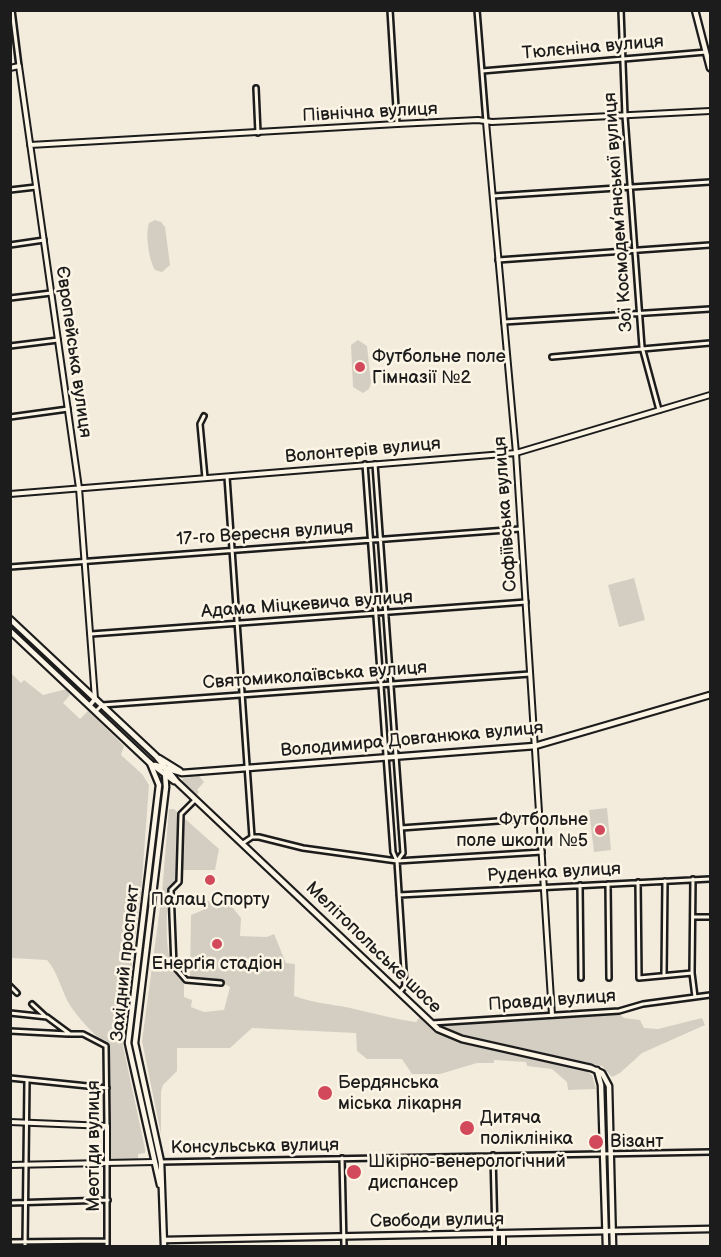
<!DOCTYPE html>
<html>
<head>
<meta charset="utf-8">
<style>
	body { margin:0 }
	#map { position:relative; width:721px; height:1257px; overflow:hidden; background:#f3ecdd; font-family:"Balsamiq Sans",sans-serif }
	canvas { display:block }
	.frame { position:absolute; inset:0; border:12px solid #1c1c1c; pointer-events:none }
</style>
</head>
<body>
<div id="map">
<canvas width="721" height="1257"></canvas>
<div class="frame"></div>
</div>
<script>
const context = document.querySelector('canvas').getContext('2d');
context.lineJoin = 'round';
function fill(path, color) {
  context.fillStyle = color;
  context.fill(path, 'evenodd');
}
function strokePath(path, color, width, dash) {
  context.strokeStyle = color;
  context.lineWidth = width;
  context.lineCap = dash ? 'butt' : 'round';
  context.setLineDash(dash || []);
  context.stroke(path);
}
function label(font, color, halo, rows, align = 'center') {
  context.font = font + ' "Balsamiq Sans",sans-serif';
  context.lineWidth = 5;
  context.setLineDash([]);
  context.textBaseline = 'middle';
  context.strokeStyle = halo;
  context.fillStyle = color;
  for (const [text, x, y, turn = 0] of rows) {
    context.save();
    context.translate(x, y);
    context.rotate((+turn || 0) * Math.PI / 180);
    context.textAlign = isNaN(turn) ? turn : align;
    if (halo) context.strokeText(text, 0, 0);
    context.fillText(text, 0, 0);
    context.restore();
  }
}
const green = new Path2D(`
	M155,220L161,222L165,227L170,265L162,272L155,270C149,260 145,235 149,223Z
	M358,340L367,346L371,383L369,389L363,393L353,387L351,345Z
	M634,578L645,620L619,627L608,585Z
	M10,623L91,698V700L11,628Z
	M11,673L21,683L24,680L43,695L67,689L70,695L63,703L80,719L88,711L124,746L121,755L142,774L149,785L141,893L122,1041L145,1149V1153L138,1154V1160H109L107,1157L106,1046C93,1032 78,1019 68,1002C61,988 57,971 47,960L11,958Z
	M103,710L157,760V763L101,713Z
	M199,776L204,782L197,790L199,792L196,796L181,781L184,778Z
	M161,788L152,894L133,1043L156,1152L154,1153L131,1043Z
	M607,808L611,850L594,852L589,810Z
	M169,809H174L219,849L215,870H177V882L168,888L167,895C168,923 161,964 184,983V997L192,1000L191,1007L204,1012L224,1010L230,987L220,981L190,978L191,915L203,910V901H227L241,918L240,936L267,937L274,934L286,963L295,964L294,996C313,1003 331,1004 350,1008C373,1013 393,1019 416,1022L419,1018L411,1008L435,1030L450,1038L581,1068L592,1075L596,1089L568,1090L567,1082L552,1069L527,1066L526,1062L494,1060V1063H477L440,1074H412L402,1059H367L357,1051L356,1033L252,1028L230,1048H177V1071L163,1085L161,1091V1134L142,1041L162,893Z
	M618,1013L624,1018L640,1020L644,1028L658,1029L702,1018L705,1025L642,1053L620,1073L612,1077L602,1066L464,1035L440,1025Z`);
const minor = new Path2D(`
	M12,10L19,66
	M390,10L397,124
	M477,10L486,122
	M621,10L625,116L642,347L659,410
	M482,71L706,52
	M256,88L258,133
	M10,190L36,187
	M493,196L710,182
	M10,245L44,240
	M498,260L710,245
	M10,298L51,293
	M504,322L710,309
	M10,346L58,340
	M552,357L710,343
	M204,416L200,424L205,478
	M10,417L68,409
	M365,464L393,852L397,861L405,986L400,992
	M375,464L403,853L397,861
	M227,477L252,837
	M10,567L520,529
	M91,634L526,602
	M96,711L102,705L530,674
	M195,800L181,814L179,882L171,890L174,966L186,980L221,983
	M401,828L540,818
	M243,843L252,837H259L303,848L397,861L542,852
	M693,879L692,973L695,997
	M638,882L639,978L692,973
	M608,884L609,978
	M580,885L581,978
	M399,895L710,879
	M694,917H710
	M664,975L665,881
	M10,986L17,993
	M32,1004L45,1016
	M10,1013L47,1017L70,1034H83L106,1046L107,1126
	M432,1023L619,1011L643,1004L710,995
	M10,1031L68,1034
	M10,1078L107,1088
	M493,1155L495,1234
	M342,1158L344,1246
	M161,1162L710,1152
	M107,1163V1246
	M10,1203L108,1200
	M10,1242L107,1241
	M25,1246L27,1080`);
const tertiary = new Path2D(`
	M10,68L19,66L79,488L95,699L90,705
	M486,122L516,453L552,1015
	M30,145L397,124L478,120L492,122L710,111
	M10,494L516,453L710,395
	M10,1122L107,1126V1163
	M10,1165L154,1162
	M495,1234V1246
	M503,1234V1246`);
const secondary = new Path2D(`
	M695,10L710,68
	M159,758L180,771
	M150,763L159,785L128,1043L160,1185
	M155,765L182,773L535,746L710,695
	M164,1240L710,1229
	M164,1246L161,1162L135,1043L166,787L165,772`);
const primary = new Path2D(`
	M10,619L156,756L177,782L438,1029L462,1039L591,1068L602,1073L609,1086L613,1246
	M10,631L150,763L174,781
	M597,1070L601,1085L606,1246`);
const markers = [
	[360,367,6,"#d1495b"],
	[600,830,6,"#d1495b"],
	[210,880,6,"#d1495b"],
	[217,944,6,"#d1495b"],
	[325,1093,8,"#d1495b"],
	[467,1128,8,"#d1495b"],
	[596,1142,8,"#d1495b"],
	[354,1172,8,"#d1495b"]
];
const streetNames = [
	["Тюлєніна вулиця",593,48,-5],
	["Північна вулиця",370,113,-3],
	["Зої Космодем’янської вулиця",619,212,-94],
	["Європейська вулиця",73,352,82],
	["Волонтерів вулиця",363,451,-5],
	["Софіївська вулиця",506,514,-94],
	["17-го Вересня вулиця",265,534,-4],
	["Адама Міцкевича вулиця",307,605,-4],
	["Святомиколаївська вулиця",315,676,-4],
	["Володимира Довганюка вулиця",412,740,-5],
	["Руденка вулиця",554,873,-3],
	["Мелітопольське шосе",373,948,44],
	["Західний проспект",126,963,-84],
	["Правди вулиця",552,1001,-4],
	["Меотіди вулиця",94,1146,-90],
	["Консульська вулиця",255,1147,-1],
	["Свободи вулиця",437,1221,-1]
];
const poiNames = [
	["Футбольне поле",372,357],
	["Гімназії №2",372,378],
	["Футбольне",588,820,"right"],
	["поле школи №5",588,841,"right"],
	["Палац Спорту",210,900,"center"],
	["Енерґія стадіон",217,964,"center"],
	["Бердянська",338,1083],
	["міська лікарня",338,1104],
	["Дитяча",480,1118],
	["поліклініка",480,1139],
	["Візант",610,1142],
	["Шкірно-венерологічний",368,1162],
	["диспансер",368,1183]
];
fill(green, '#d3cec1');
strokePath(minor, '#1c1c1c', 8);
strokePath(tertiary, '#1c1c1c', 8);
strokePath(secondary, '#1c1c1c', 9);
strokePath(primary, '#1c1c1c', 9);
strokePath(minor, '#fcf5e5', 3);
strokePath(tertiary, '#fcf5e5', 4);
strokePath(secondary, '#fcf5e5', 4.5);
strokePath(primary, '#fcf5e5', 4.5);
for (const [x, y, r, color] of markers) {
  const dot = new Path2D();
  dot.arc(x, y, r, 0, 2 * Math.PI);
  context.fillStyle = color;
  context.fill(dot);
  strokePath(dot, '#fcf5e5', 2);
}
label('18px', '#1c1c1c', '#fcf5e5', streetNames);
label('18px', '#1c1c1c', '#fcf5e5', poiNames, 'left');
</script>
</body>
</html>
